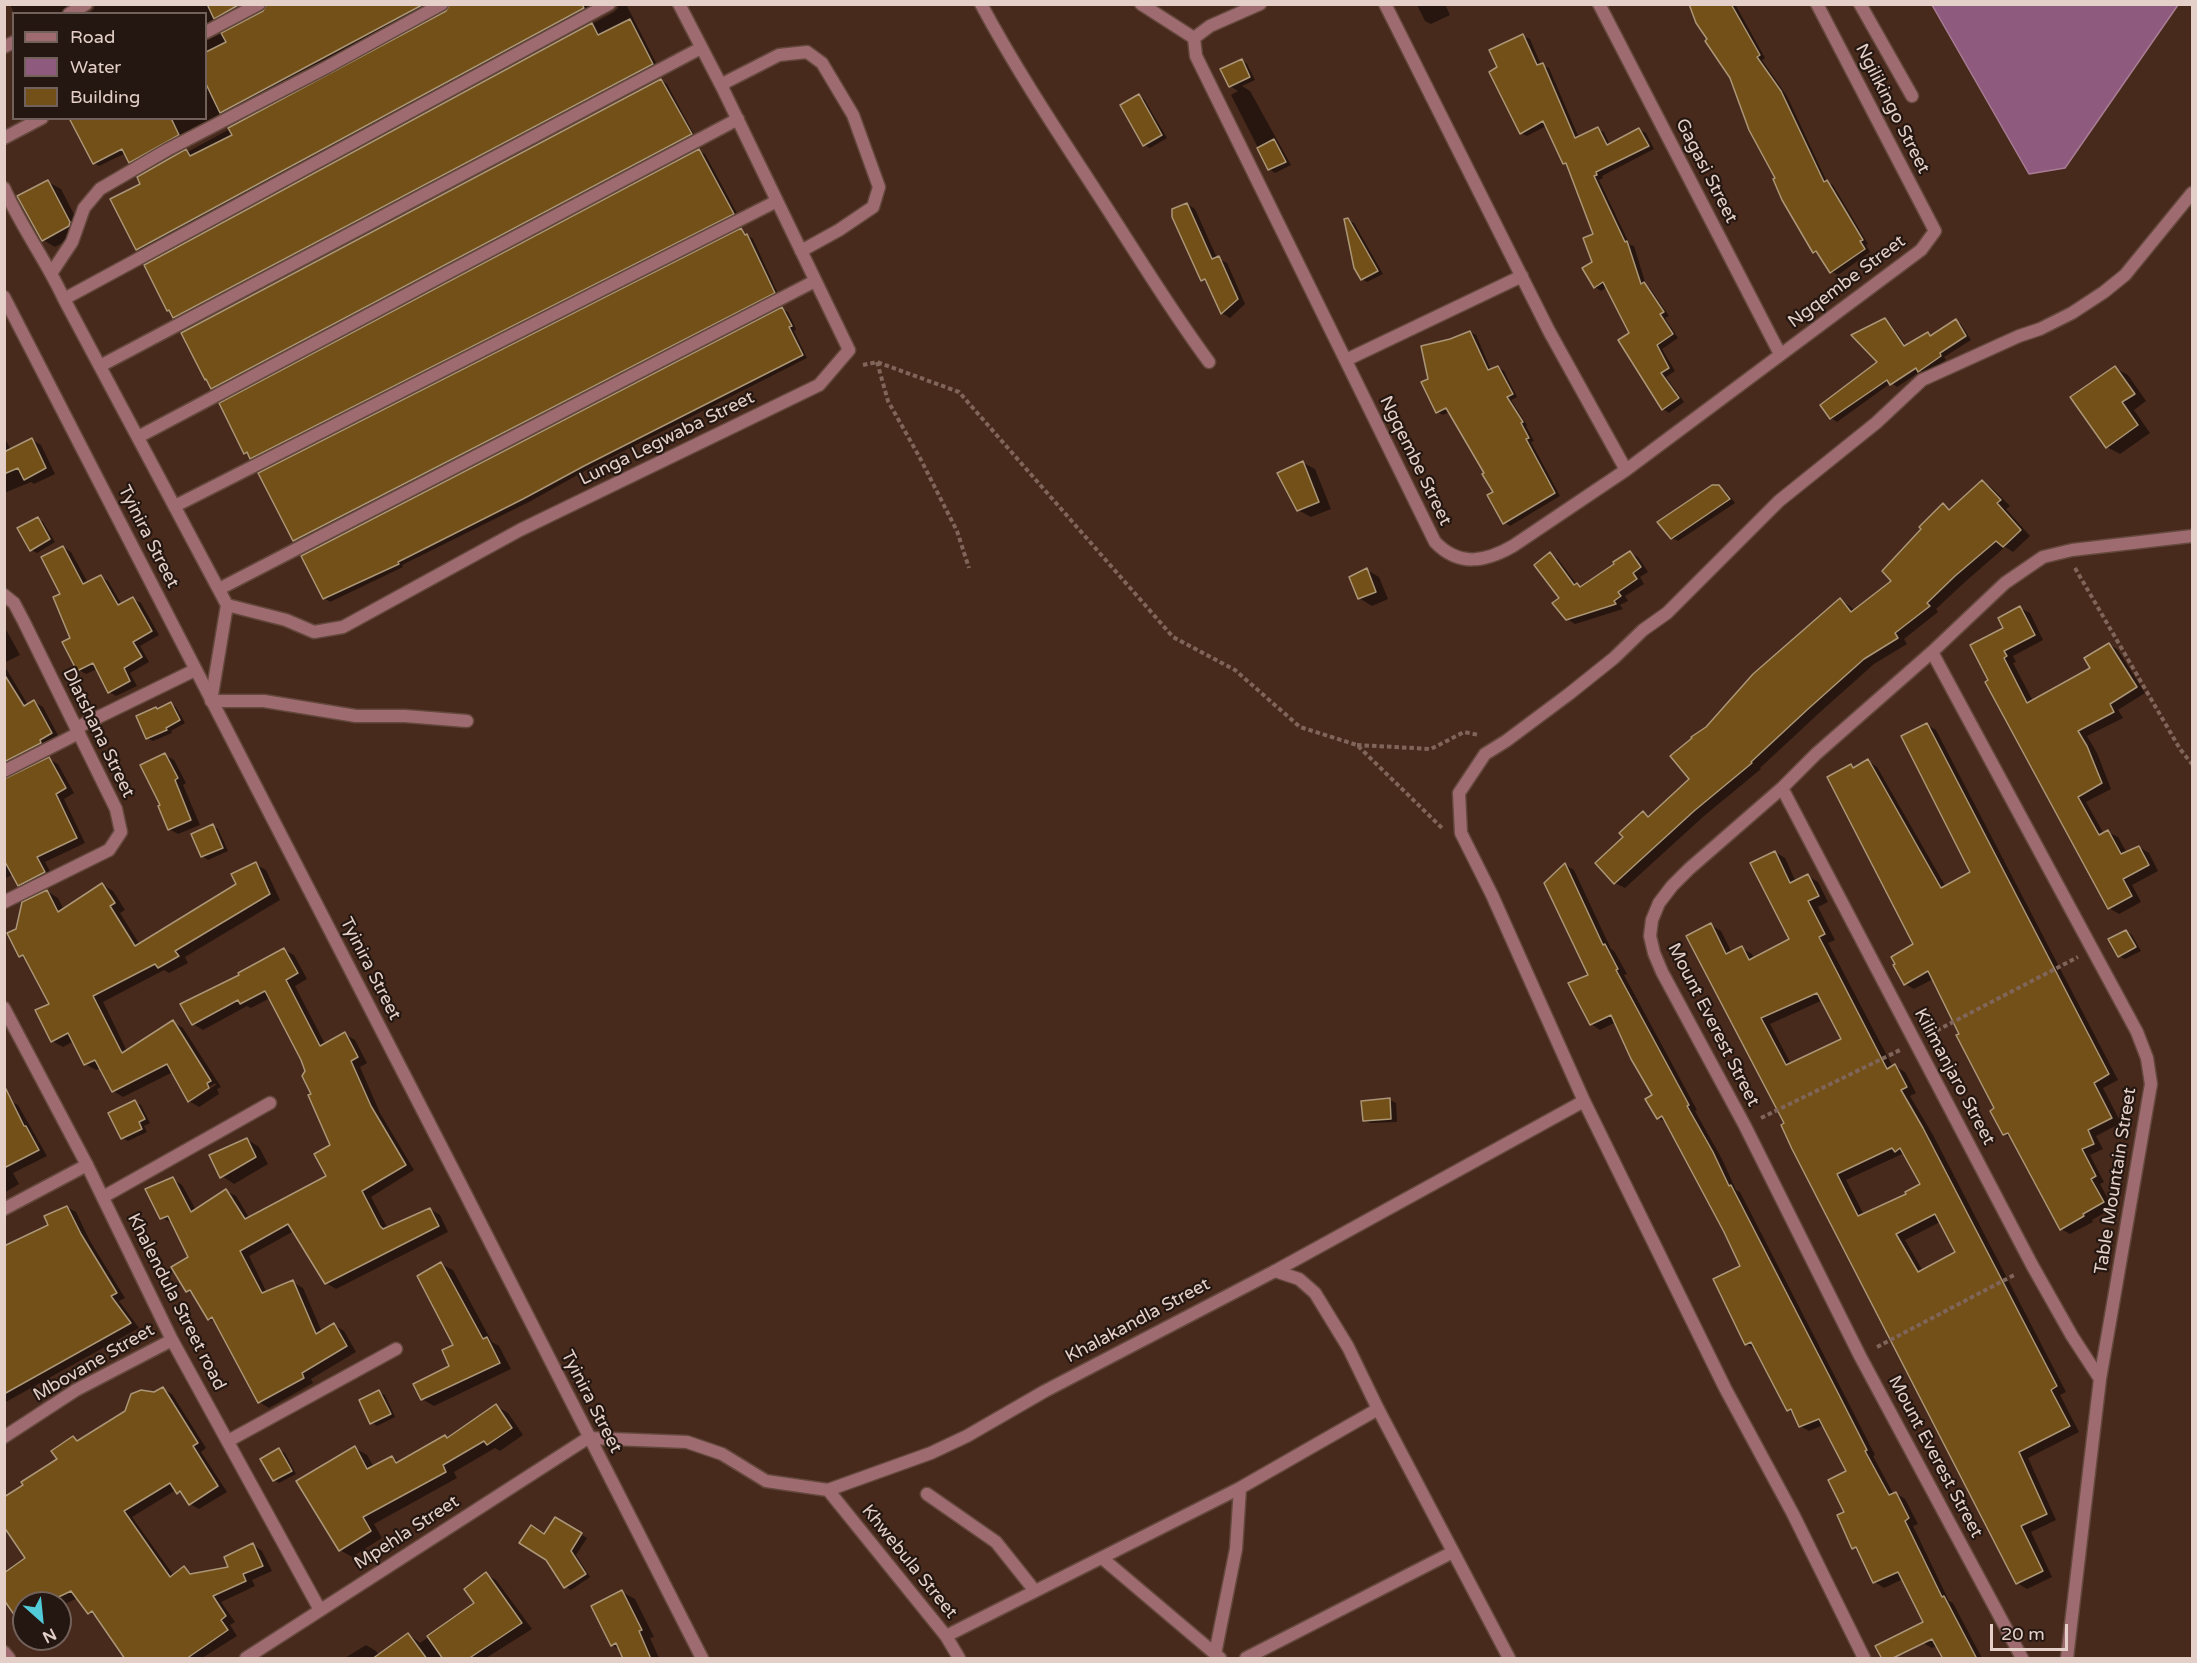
<!DOCTYPE html>
<html>
<head>
<meta charset="utf-8">
<style>
	body { margin:0 }
	#map { position:relative; width:2197px; height:1663px; overflow:hidden; background:#482a1d; font-family:"Varela Round",sans-serif }
	canvas { display:block }
	.frame { position:absolute; inset:0; border:6px solid #e4d0c8; pointer-events:none }
	.legend { position:absolute; left:12px; top:12px; width:195px; height:108px; box-sizing:border-box; background:#241711; border:2px solid #71615a; margin:0; padding:8px 10px; list-style:none; font-size:18px; color:#e4d0c8 }
	.legend li { display:flex; align-items:center; gap:12px; height:30px }
	.legend b { width:30px; border:2px solid #71615a }
	.north { position:absolute; left:12px; top:1591px; width:60px; height:60px; box-sizing:border-box; background:#241711; border:2px solid #71615a; border-radius:50%; rotate:153deg; font-size:16px; font-weight:700; line-height:24px; text-align:center; color:#e4d0c8 }
	.north::after { content:''; display:block; margin:auto; width:21px; height:27px; background:#52cbd9; clip-path:polygon(50% 0,100% 100%,50% 72%,0 100%) }
	.scale { position:absolute; left:1990px; top:1624px; width:78px; height:27px; box-sizing:border-box; border:3px solid #e4d0c8; border-top:0; padding-left:8px; font-size:18px; line-height:21px; white-space:nowrap; color:#e4d0c8; -webkit-text-stroke:4px #241711; paint-order:stroke }
</style>
</head>
<body>
<div id="map">
<canvas width="2197" height="1663"></canvas>
<div class="frame"></div>
<ul class="legend">
<li><b style="height:8px;background:#9d6b70"></b>Road</li>
<li><b style="height:16px;background:#8e5a7d"></b>Water</li>
<li><b style="height:16px;background:#725017"></b>Building</li>
</ul>
<div class="north">N</div>
<div class="scale">20 m</div>
</div>
<script>
const context = document.querySelector('canvas').getContext('2d');
context.lineJoin = 'round';
function fill(path, color) {
  context.fillStyle = color;
  context.fill(path, 'evenodd');
}
function strokePath(path, color, width, dash) {
  context.strokeStyle = color;
  context.lineWidth = width;
  context.lineCap = dash ? 'butt' : 'round';
  context.setLineDash(dash || []);
  context.stroke(path);
}
function label(font, color, halo, rows, align = 'center') {
  context.font = font + ' "Varela Round",sans-serif';
  context.lineWidth = 4.5;
  context.setLineDash([]);
  context.textBaseline = 'middle';
  context.strokeStyle = halo;
  context.fillStyle = color;
  for (const [text, x, y, turn = 0] of rows) {
    context.save();
    context.translate(x, y);
    context.rotate((+turn || 0) * Math.PI / 180);
    context.textAlign = isNaN(turn) ? turn : align;
    if (halo) context.strokeText(text, 0, 0);
    context.fillText(text, 0, 0);
    context.restore();
  }
}
const water = new Path2D(`
	M1932,5H2178L2065,168L2029,174Z`);
const shadow = new Path2D(`
	M10,4H80L67,14H14Z
	M95,4H251L206,32V14H88L94,9Z
	M269,4H435L136,165L130,161L126,153L99,166L94,163L72,118H206V41L264,12Z
	M451,4H602L143,253L138,249L112,200L142,185L139,178L447,12Z
	M618,4H626L658,67L180,320L168,310L146,266L614,12L618,8Z
	M1445,4L1450,15L1431,24L1425,21L1417,5Z
	M1689,4H1735L1765,58L1762,60L1787,96L1827,182L1833,185L1868,244L1866,245L1870,252L1838,275L1831,271L1820,255L1814,252L1777,179L1731,78Z
	M1523,36L1530,39L1541,65L1549,68L1579,138L1598,129L1604,132L1610,145L1639,129L1646,133L1654,149L1602,176L1603,178L1599,180L1630,245L1634,246L1646,285L1650,288L1669,316L1665,318L1678,338L1662,349L1675,371L1666,377L1684,402L1669,413L1663,409L1631,334L1607,287L1601,291L1595,287V235L1569,166L1565,163L1546,126L1527,136L1521,133L1499,68Z
	M1242,60L1247,64L1255,80L1242,86L1250,91L1291,165L1275,173L1269,169L1231,95L1238,91L1230,86Z
	M661,80L667,84L696,138L218,391L212,388Z
	M1139,96L1144,99L1167,138L1150,148L1144,145Z
	M699,151L705,154L739,217L257,461L246,453Z
	M48,182L61,189L82,230L81,233L55,247L43,240Z
	M1187,204L1195,209L1217,258L1227,263L1245,304L1230,318L1222,313L1208,283L1202,280Z
	M1348,220L1354,223L1383,274L1367,282L1362,279Z
	M741,230L753,239L779,296L300,543L295,540Z
	M782,309L788,312L796,329L794,331L807,358L590,468L529,502L402,565L403,567L330,602L324,598Z
	M1885,319L1890,323L1907,347L1928,334L1932,336L1956,321L1961,324L1971,340L1944,357L1946,360L1925,374L1921,371L1897,387L1891,383L1837,422L1831,418L1822,405L1879,363Z
	M1470,332L1476,335L1491,370L1498,367L1504,371L1517,397L1511,400L1527,425L1526,426L1534,441L1531,442L1560,496L1510,526L1504,522L1496,492L1486,473L1449,412L1443,415L1437,412L1430,380L1450,341Z
	M2115,368L2128,375L2146,401L2134,410L2150,433L2120,454L2107,447Z
	M4,437L11,450L32,440L41,445L55,474L34,484L31,482L4,493Z
	M1302,462L1315,469L1331,509L1311,517L1298,510Z
	M1983,482L1992,488L2010,506L2006,509L2030,536L2013,552L2005,547L1965,582L1936,609L1938,612L1904,639L1907,644L1874,664L1818,714L1760,768L1761,769L1704,816L1625,888L1615,883L1625,837L1643,812L1650,816L1691,779L1707,728L1840,600L1850,606L1855,611L1893,581L1943,505L1951,510Z
	M1719,487L1725,490L1735,503L1678,541L1672,538Z
	M38,518L43,522L55,542L37,553L31,550Z
	M63,547L71,552L88,583L101,577L108,581L122,605L133,599L141,603L159,635L140,646L149,662L130,673L137,686L116,696L109,692L97,669L86,674L79,670L63,595Z
	M1630,553L1638,557L1648,572L1640,577L1644,584L1625,596L1628,601L1620,605L1623,609L1575,624L1567,619L1550,554L1558,559L1578,586L1582,588Z
	M1367,570L1379,577L1388,599L1372,606L1359,598Z
	M2020,608L2030,613L2043,640L2013,656L2016,662L2013,663L2033,701L2092,669L2109,644L2118,650L2145,693L2118,710L2123,718L2087,736L2097,753L2111,789L2086,802L2104,834L2108,832L2118,837L2127,853L2139,847L2149,853L2158,871L2132,885L2141,902L2119,914L2109,908L1987,682L2005,629Z
	M4,626L20,655L4,663Z
	M4,665L28,705L34,702L43,707L60,739L6,772L5,780L49,759L58,764L74,793L64,799L85,843L45,862L53,877L28,890L19,885L14,874L4,879Z
	M171,703L176,707L185,723L171,731L172,733L153,741L147,738L156,708L159,710Z
	M1927,725L1936,730L2118,1080L2103,1088L2121,1123L2096,1136L2103,1149L2090,1155L2104,1182L2100,1184L2113,1208L2092,1220L2093,1222L2070,1234L2061,1229L2013,1139L2004,1134L1996,1109L1933,979L1914,989L1905,984L1915,945L1851,766L1855,768L1868,761L1877,767L1946,887L1972,873Z
	M165,755L174,760L186,783L183,785L200,825L178,834L169,829Z
	M212,826L218,829L228,851L208,860L202,856Z
	M1775,852L1785,858L1796,882L1808,876L1818,882L1828,902L1818,907L1835,940L1828,943L1893,1067L1895,1066L1905,1072L1916,1093L1910,1096L1933,1135L2066,1392L2060,1395L2079,1432L2028,1458L2056,1520L2031,1532L2052,1577L2027,1589L2017,1583L1786,1124L1711,925L1721,931L1732,953L1742,948L1752,954L1754,959L1791,940ZM1823,1000L1843,1040L1791,1064L1770,1024ZM1902,1154L1907,1156L1922,1185L1908,1195L1864,1215L1846,1180ZM1940,1222L1957,1253L1923,1271L1905,1240Z
	M255,864L266,870L280,900L185,957L188,963L169,973L164,970L103,1002L127,1051L173,1022L183,1028L221,1087L217,1089L219,1094L199,1107L189,1101L173,1072L123,1097L113,1091L101,1068L96,1070L85,1064L74,1041L63,1047L52,1041L51,1004L28,961L20,956L17,930L47,891L58,898L64,910L103,885L113,891L125,910L120,913L140,945L237,885ZM215,1083L216,1085L192,1101V1097Z
	M1566,865L1574,870L1611,949L1614,951L1627,974L1624,975L1697,1110L1695,1111L1722,1159L1736,1190L1740,1192L1846,1398L1875,1455L1873,1456L1894,1495L1896,1493L1905,1499L1918,1524L1913,1526L1949,1601L1953,1603L1982,1658H1944L1937,1646L1932,1648L1923,1643L1925,1622L1903,1579L1884,1588L1875,1582L1860,1552L1853,1548L1846,1513L1848,1471L1824,1425L1809,1431L1800,1426L1794,1414L1788,1410L1755,1349L1746,1344L1742,1266L1668,1123L1658,1118L1654,1096L1616,1022L1600,1030L1591,1024L1590,975Z
	M2126,931L2132,935L2141,951L2125,959L2119,956Z
	M284,950L294,955L307,979L295,986L325,1044L345,1034L355,1040L367,1063L360,1067L380,1113L414,1170L371,1197L388,1229L430,1209L440,1215L448,1232L336,1289L326,1283L294,1231L249,1256L267,1293L293,1282L303,1288L322,1332L334,1325L344,1331L356,1352L311,1379L313,1383L269,1408L259,1402L218,1324L209,1319L195,1296L187,1291L189,1258L173,1223L162,1218L172,1179L182,1185L196,1210L226,1191L236,1196L250,1219L328,1177L332,1146L313,1094L302,1059L270,998L251,1008L247,1006L203,1030L193,1024L241,976Z
	M4,1085L12,1102L18,1105L47,1156L13,1173L19,1184L4,1193Z
	M1390,1100L1396,1103L1397,1122L1370,1123L1364,1120Z
	M135,1102L141,1105L150,1123L144,1126L147,1132L128,1141L122,1138Z
	M247,1139L259,1147L268,1164L234,1184L222,1176Z
	M67,1207L76,1212L90,1241L125,1298L119,1301L139,1328L4,1403V1248L50,1226Z
	M441,1264L453,1270L492,1342L499,1346L511,1369L434,1406L422,1399L451,1366L455,1346Z
	M163,1389L172,1394L206,1448L201,1452L227,1492L199,1509L190,1504L185,1497L176,1490L132,1517L174,1576L184,1568L193,1574L230,1568L253,1545L262,1551L272,1571L252,1580L255,1586L221,1602L235,1622L230,1625L237,1636L202,1658H127L98,1618L89,1612L78,1598L60,1606V1603H24V1620L17,1616L27,1558L59,1460L73,1438L79,1441Z
	M379,1392L385,1395L395,1417L377,1426L371,1422Z
	M496,1406L508,1413L523,1435L500,1451L495,1448L454,1472L457,1478L374,1524L382,1538L352,1557L340,1550L355,1448L367,1455L374,1467L392,1457L400,1462L448,1439Z
	M279,1450L285,1453L296,1474L279,1483L274,1480Z
	M555,1519L587,1538L576,1555L590,1577L571,1590L565,1586L545,1536Z
	M486,1574L496,1580L532,1629L486,1658H345L366,1645L376,1651L379,1655L408,1634L420,1643L476,1604Z
	M622,1592L635,1599L654,1637L650,1638L659,1658H623L619,1649L612,1645Z`);
const building = new Path2D(`
	M207,4H240L214,19Z
	M267,4H424L220,113L206,84V52L226,42L221,33L263,11Z
	M450,4H582L584,8L136,250L110,199L140,184L137,177L186,149L190,156L232,135L228,128L446,11Z
	M1689,4H1731L1760,55L1757,57L1781,91L1824,182L1827,180L1863,240L1860,241L1865,249L1830,273L1816,251L1813,253L1782,200L1773,179L1775,178L1749,130L1730,78L1705,41L1707,39L1696,23Z
	M630,19L653,64L173,318L169,310L167,311L144,265L592,23L598,35Z
	M1523,34L1537,65L1543,63L1575,138L1598,127L1607,145L1639,128L1649,146L1596,172L1597,175L1594,176L1625,242L1627,241L1641,284L1644,282L1664,312L1660,314L1673,334L1657,345L1669,368L1661,373L1679,398L1662,410L1618,340L1629,333L1603,282L1594,288L1582,268L1592,262L1583,238L1593,234L1566,163L1563,164L1543,121L1520,134L1489,72L1497,67L1489,50Z
	M1242,59L1250,77L1229,87L1220,69Z
	M661,79L692,134L211,389L206,379L205,380L181,333Z
	M1139,94L1162,135L1143,146L1120,105Z
	M69,118H171L179,135L129,163L122,149L93,164Z
	M1274,139L1286,162L1268,170L1257,148Z
	M699,149L734,214L250,459L247,452L244,454L219,403Z
	M48,180L70,222L69,226L42,241L17,196Z
	M1187,203L1212,259L1219,256L1238,299L1221,314L1205,279L1201,281L1172,217V209Z
	M1348,218L1378,271L1361,280L1354,268L1344,219Z
	M741,228L745,235L747,234L775,293L293,541L258,473Z
	M782,307L792,326L789,327L803,355L584,466L523,499L398,562L399,564L323,599L301,556Z
	M1885,318L1904,346L1928,332L1930,336L1956,319L1966,336L1940,353L1941,356L1918,372L1916,368L1890,385L1887,380L1830,419L1820,405L1877,362L1851,335Z
	M1470,331L1488,370L1498,366L1513,394L1507,397L1523,422L1521,423L1529,438L1526,439L1555,493L1503,524L1487,495L1493,492L1482,474L1484,473L1446,408L1436,413L1421,382L1428,379L1421,346L1450,339Z
	M2115,366L2135,394L2122,402L2138,425L2106,448L2070,397Z
	M32,438L46,468L24,480L18,468L4,474V452Z
	M1303,461L1319,502L1297,511L1277,473Z
	M1982,480L2001,500L1997,503L2021,530L2003,547L1996,541L1955,576L1927,603L1930,606L1895,633L1898,638L1864,659L1808,709L1751,762L1752,763L1694,811L1614,884L1595,863L1623,837L1619,833L1643,811L1648,817L1689,779L1670,756L1692,738L1691,737L1706,727L1753,674L1840,598L1851,612L1891,581L1882,571L1921,529L1919,527L1943,503L1949,510Z
	M1712,485H1719L1730,499L1671,539L1657,522Z
	M38,517L50,539L30,551L17,528Z
	M63,546L83,584L101,575L118,605L133,597L152,631L133,642L142,657L124,668L130,681L108,693L93,663L77,671L62,642L70,638L53,597L60,594L41,557Z
	M1630,551L1641,567L1633,573L1637,579L1618,592L1621,596L1614,601L1616,604L1566,620L1552,603L1559,598L1534,565L1550,552L1574,585L1577,583L1580,587L1614,564L1613,562Z
	M1367,568L1376,592L1358,599L1349,577Z
	M2020,606L2035,635L2004,651L2007,656L2004,658L2027,703L2090,668L2084,658L2109,643L2137,687L2110,704L2114,712L2078,731L2087,746L2102,783L2078,797L2099,835L2108,830L2121,854L2139,846L2149,865L2123,879L2132,896L2108,909L1985,682L1988,680L1970,645L2003,628L1998,618Z
	M4,674L24,706L34,700L52,733L40,740L41,743L4,762Z
	M171,702L180,720L166,728L167,730L146,739L136,716L156,707L157,709Z
	M1927,723L2109,1074L2094,1083L2112,1118L2088,1130L2094,1144L2082,1149L2096,1176L2091,1179L2104,1202L2083,1214L2084,1216L2060,1230L2008,1133L2003,1135L1990,1111L1994,1108L1956,1035L1959,1034L1928,971L1904,985L1893,965L1895,964L1891,957L1913,944L1827,777L1851,764L1853,768L1868,759L1941,888L1970,872L1901,736Z
	M165,753L178,778L175,780L191,820L168,830L158,806L160,805L140,765Z
	M49,757L66,788L56,794L77,838L37,857L45,872L18,886L4,860V779Z
	M213,824L223,848L201,857L191,834Z
	M1775,851L1790,883L1808,874L1819,896L1808,901L1825,934L1819,937L1887,1069L1895,1064L1907,1087L1901,1090L1923,1128L2057,1386L2051,1390L2070,1426L2019,1452L2047,1514L2021,1526L2043,1571L2016,1584L1792,1149L1781,1125L1784,1123L1686,936L1711,923L1726,954L1742,946L1749,960L1789,939L1750,863ZM1817,993L1841,1039L1786,1065L1761,1018ZM1892,1148L1895,1152L1900,1148L1920,1184L1905,1192L1906,1194L1858,1216L1837,1174ZM1935,1214L1955,1252L1918,1272L1896,1234Z
	M256,862L270,894L175,951L179,956L158,968L155,964L93,996L122,1053L173,1020L211,1081L207,1083L209,1088L188,1102L167,1064L112,1092L95,1060L84,1065L68,1033L51,1042L35,1010L49,1004L23,955L19,957L7,933L16,929L22,902L47,890L58,912L102,883L115,903L110,906L135,946L236,884L231,874Z
	M1565,863L1603,945L1605,944L1618,969L1616,970L1689,1105L1687,1106L1713,1152L1729,1186L1731,1185L1837,1391L1867,1450L1865,1451L1889,1495L1896,1492L1909,1518L1905,1521L1942,1597L1944,1596L1977,1659H1943L1932,1639L1891,1659H1882L1875,1646L1923,1622L1898,1572L1873,1583L1856,1547L1852,1549L1837,1515L1844,1512L1828,1480L1846,1471L1819,1419L1799,1427L1791,1409L1787,1411L1751,1342L1745,1345L1713,1279L1740,1266L1724,1232L1662,1116L1657,1119L1645,1099L1652,1095L1631,1059L1611,1015L1590,1025L1568,983L1588,975L1544,883Z
	M2126,930L2136,947L2118,957L2108,939Z
	M284,948L298,973L286,980L320,1046L345,1032L358,1057L351,1061L371,1106L406,1165L362,1191L380,1226L383,1229L430,1208L439,1226L325,1284L288,1224L240,1251L262,1293L293,1280L316,1334L334,1323L347,1346L302,1373L304,1378L258,1403L212,1317L208,1320L190,1290L186,1292L171,1267L188,1257L168,1216L160,1219L145,1189L173,1177L191,1212L226,1189L245,1219L326,1176L314,1154L330,1145L308,1095L311,1094L302,1076L305,1071L301,1060L265,991L240,1004L238,1000L192,1025L180,1004L239,975L238,973Z
	M4,1085L24,1126H26L39,1150L4,1168Z
	M1390,1098L1391,1119L1363,1121L1361,1101Z
	M135,1100L145,1119L139,1122L142,1129L121,1139L108,1113Z
	M247,1138L256,1157L220,1178L209,1155Z
	M67,1206L81,1234L117,1293L111,1296L131,1323L4,1394V1246L48,1225L44,1216Z
	M441,1262L483,1339L487,1337L500,1363L421,1400L413,1384L449,1366L442,1350L453,1345L417,1276Z
	M163,1387L198,1443L193,1446L218,1486L189,1505L180,1491L177,1494L170,1483L124,1511L170,1577L184,1566L190,1574L228,1567L224,1557L253,1543L263,1566L243,1574L246,1581L213,1596L226,1616L221,1620L228,1630L186,1659H125L92,1611L88,1614L71,1591L46,1603H24V1629L4,1600V1573L25,1558L4,1527V1497L23,1485L21,1482L57,1459L51,1451L73,1436L77,1441L125,1411L131,1394L141,1390L154,1392Z
	M379,1390L391,1414L370,1424L359,1400Z
	M496,1404L512,1428L487,1445L484,1441L443,1465L446,1472L363,1517L371,1531L339,1551L296,1481L355,1446L367,1469L392,1456L396,1463L445,1435L447,1438Z
	M279,1448L292,1471L273,1481L260,1459Z
	M555,1517L582,1533L571,1551L586,1574L564,1588L546,1560L519,1543L531,1525L544,1534Z
	M486,1572L522,1623L468,1659H443L427,1636L474,1603L464,1589Z
	M622,1590L642,1630L639,1631L651,1659H623L616,1643L611,1646L591,1606Z
	M408,1633L427,1659H372Z`);
const path = new Path2D(`
	M877,362L888,401L920,458L957,531L969,568
	M863,365L877,362L959,392L1173,637L1235,670L1300,727L1357,745L1443,829
	M2075,568L2180,749L2192,764
	M1357,745L1431,749L1464,732L1479,735
	M1930,1034L2078,957
	M1761,1118L1900,1050
	M1877,1347L2016,1274`);
const service = new Path2D(`
	M1141,4L1194,38
	M76,728L195,670
	M4,771L79,733
	M103,1197L270,1103
	M4,1209L87,1165
	M1275,1271L1584,1101
	M228,1441L396,1349
	M927,1494L996,1542L1035,1591
	M1102,1558L1220,1658
	M946,1636L1240,1488L1378,1409
	M4,1652L9,1658
	M1215,1654L1236,1549L1240,1488
	M1246,1658L1453,1552
	M1864,1658L1793,1514L1725,1388L1584,1101L1492,895L1461,833L1459,793L1485,754L1506,741L1569,694L1614,658L1643,630L1667,613L1779,501L1876,423L1922,380L2019,336L2040,329L2072,313L2104,292L2125,275L2192,193`);
const minor = new Path2D(`
	M981,4C1018,73 1061,137 1103,202C1138,256 1171,311 1209,362
	M1260,4L1210,26L1194,38L1196,56L1435,542C1459,567 1485,562 1513,546L1626,470L1921,250L1935,231L1817,4
	M1385,4L1549,331L1626,470
	M1599,4L1780,354
	M1860,4L1912,96
	M69,14L86,4
	M206,32L259,4
	M4,47L14,42
	M722,87L726,82L779,55L807,52L822,63L853,115L879,187L873,207L839,230L801,251
	M4,138L42,118
	M4,188C21,227 46,260 64,299L227,605
	M52,272L72,242L84,208L100,189L167,150L327,67L442,4
	M64,299L609,4
	M1346,360L1522,276
	M100,366L701,48
	M138,437L738,119
	M175,506L777,201
	M219,589L815,281
	M4,595L14,603L24,622L116,809L121,832L109,850L4,902
	M1932,652L2137,1032L2147,1058L2151,1084L2100,1379L2067,1658
	M467,721L405,716H356L264,701H211L227,605L286,620L314,632L343,627L520,530L819,385L849,350L722,87L679,4
	M1782,788L2032,1265L2072,1336L2100,1379
	M4,1008L87,1165L172,1340L320,1610
	M4,1437L76,1390L172,1340
	M828,1490L946,1636L959,1658
	M246,1658L588,1438L687,1442L722,1454L766,1481L828,1490L931,1453L967,1436L1045,1391L1275,1271L1299,1279L1315,1293L1348,1347L1378,1409L1509,1658
	M2022,1658L1860,1356L1745,1126L1662,972L1654,953L1650,936L1652,920L1659,903L1672,886L1689,869L1782,788L1816,754L1932,652L2005,583L2043,557L2072,550L2192,536`);
const tertiary = new Path2D(`
	M4,297L460,1183L702,1658`);
const streetNames = [
	["Ngilikingo Street",1892,109,63],
	["Gagasi Street",1706,171,63],
	["Ngqembe Street",1847,282,-37],
	["Lunga Legwaba Street",667,439,-26],
	["Ngqembe Street",1415,461,64],
	["Tyinira Street",148,537,63],
	["Dlatshana Street",98,733,64],
	["Tyinira Street",370,969,63],
	["Mount Everest Street",1713,1025,63],
	["Kilimanjaro Street",1954,1077,62],
	["Table Mountain Street",2116,1181,-81],
	["Khalendula Street road",176,1302,63],
	["Khalakandla Street",1138,1321,-28],
	["Mbovane Street",94,1363,-30],
	["Tyinira Street",591,1402,63],
	["Mount Everest Street",1935,1457,62],
	["Mpehla Street",407,1533,-33],
	["Khwebula Street",909,1562,51]
];
fill(water, '#8e5a7d');
strokePath(water, '#a87d94', 1.5);
fill(shadow, '#0007');
fill(building, '#725017');
strokePath(building, '#ab9677', 1.5);
strokePath(service, '#64483c', 15);
strokePath(minor, '#64483c', 15);
strokePath(tertiary, '#64483c', 15);
strokePath(path, '#80655a', 4, [4.5, 3]);
strokePath(service, '#9d6b70', 12);
strokePath(minor, '#9d6b70', 12);
strokePath(tertiary, '#9d6b70', 12);
label('18px', '#e4d0c8', '#241711', streetNames);
</script>
</body>
</html>
